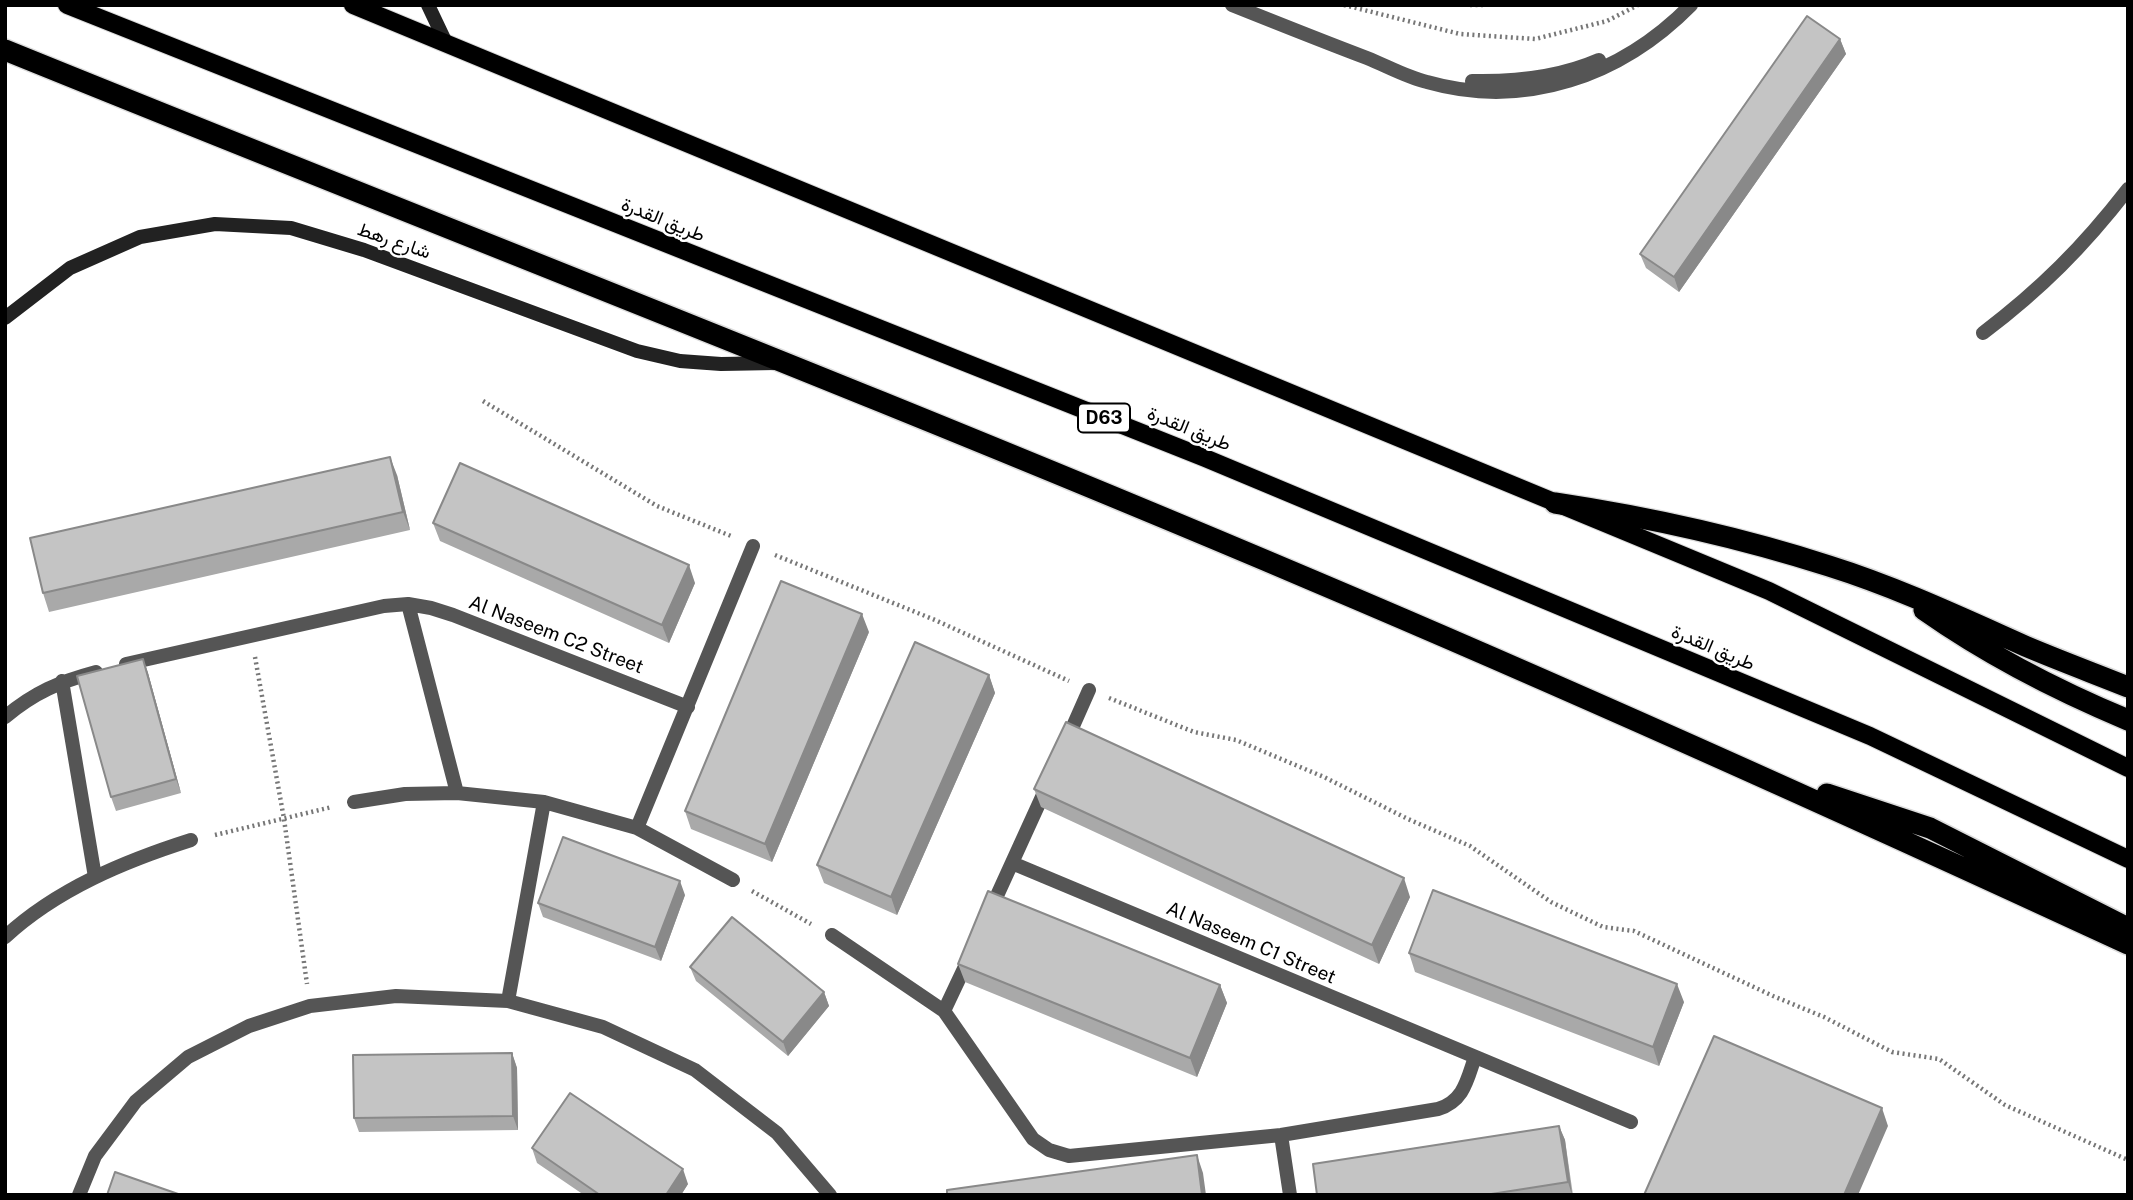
<!DOCTYPE html>
<html>
<head>
<meta charset="utf-8">
<style>
	body { margin:0 }
	#map { position:relative; width:2133px; height:1200px; overflow:hidden; background:#fff; font-family:"Public Sans",sans-serif }
	canvas { display:block }
	.frame { position:absolute; inset:0; border:7px solid #000; pointer-events:none }
</style>
</head>
<body>
<div id="map">
<canvas width="2133" height="1200"></canvas>
<div class="frame"></div>
</div>
<script>
const context = document.querySelector('canvas').getContext('2d');
context.lineJoin = 'round';
function strokePath(path, color, width, dash) {
  context.strokeStyle = color;
  context.lineWidth = width;
  context.lineCap = dash ? 'butt' : 'round';
  context.setLineDash(dash || []);
  context.stroke(path);
}
function fill(path, color) {
  context.fillStyle = color;
  context.fill(path, 'evenodd');
}
function label(font, color, halo, rows, align = 'center') {
  context.font = font + ' "Public Sans",Vazirmatn,sans-serif';
  context.lineWidth = 5;
  context.setLineDash([]);
  context.textBaseline = 'middle';
  context.strokeStyle = halo;
  context.fillStyle = color;
  for (const [text, x, y, turn = 0] of rows) {
    context.save();
    context.translate(x, y);
    context.rotate((+turn || 0) * Math.PI / 180);
    context.textAlign = isNaN(turn) ? turn : align;
    if (halo) context.strokeText(text, 0, 0);
    context.fillText(text, 0, 0);
    context.restore();
  }
}
const path = new Path2D(`
	M1344,5L1460,34L1535,39L1607,21L1638,5
	M1470,5H1485
	M483,401L657,506L731,536
	M775,555L935,620L1069,681
	M255,657L284,819L307,984
	M1109,698L1194,732L1236,740L1324,777L1408,819L1470,846L1551,902L1603,927L1634,931L1773,996L1824,1017L1892,1052L1939,1059L2005,1105L2128,1160
	M215,835L332,807
	M752,891L811,924`);
const street = new Path2D(`
	M1232,5C1277,23 1322,41 1367,58C1387,66 1406,77 1427,82C1525,110 1621,76 1691,5
	M1472,81C1515,82 1558,78 1599,60
	M1983,333C2041,289 2083,247 2128,189
	M408,604L457,793
	M126,664L384,606L408,604L431,608L453,615L688,707
	M62,681L95,877
	M5,717C35,692 59,682 96,672
	M1066,742L1089,690
	M354,802L405,794L457,793L544,802L637,828L733,880
	M637,828L753,546
	M1012,863L1631,1122
	M990,911L1047,786
	M832,935L944,1011L1033,1139L1049,1150L1069,1156L1281,1135L1438,1109C1464,1101 1467,1080 1475,1057
	M5,937C57,889 125,861 191,840
	M508,1001L544,802
	M944,1011L969,958
	M1281,1135L1290,1195
	M79,1195L95,1156L136,1101L188,1057L249,1026L310,1006L396,996L508,1001L603,1027L695,1070L777,1133L830,1195`);
const secondary = new Path2D(`
	M428,5L447,45
	M5,318L70,268L140,237L215,224L291,228L364,250L637,351L680,361L721,364L776,363`);
const primary = new Path2D(`
	M67,5L1205,458L1870,736L2128,859
	M353,5L1769,591L2128,768`);
const highway = new Path2D(`
	M5,50C441,227 881,397 1314,581C1588,697 1858,819 2128,944
	M1555,503C1648,517 1739,537 1829,566C1896,587 1960,617 2025,646C2058,660 2093,673 2128,687
	M1924,610C1988,655 2056,690 2128,720
	M1827,794L1930,828L2128,928`);
const wall = new Path2D(`
	M1840,39L1846,54L1679,292L1646,268L1640,254Z
	M397,475L410,530L49,612L43,593Z
	M433,523L695,583L669,643L440,541Z
	M869,632L772,862L691,829L685,811Z
	M143,659L148,673L181,793L116,811L111,797Z
	M989,675L995,693L897,915L824,883L817,865Z
	M1034,789L1410,897L1379,964L1041,807Z
	M685,895L661,961L543,917L538,903Z
	M1409,953L1684,1002L1659,1066L1415,972Z
	M958,964L1220,985L1227,1003L1197,1077L965,982Z
	M690,967L824,992L829,1006L788,1056L696,981Z
	M512,1053L517,1068L518,1130L359,1132L354,1118Z
	M1559,1126L1565,1140L1573,1195H1317Z
	M532,1148L688,1184L681,1195H584L537,1163Z`);
const shadedWall = new Path2D(`
	M1840,39L1846,54L1679,292L1674,277Z
	M390,457L397,475L410,530L403,512Z
	M689,565L695,583L669,643L662,625Z
	M862,614L869,632L772,862L765,844Z
	M143,659L148,673L181,793L176,779Z
	M989,675L995,693L897,915L891,897Z
	M1404,878L1410,897L1379,964L1372,945Z
	M680,881L685,895L661,961L655,947Z
	M1677,984L1684,1002L1659,1066L1653,1047Z
	M1220,985L1227,1003L1197,1077L1190,1058Z
	M824,992L829,1006L788,1056L783,1042Z
	M512,1053L517,1068L518,1130L513,1116Z
	M1882,1108L1888,1126L1858,1195H1844Z
	M1559,1126L1565,1140L1572,1195L1568,1182Z
	M1197,1155L1203,1173L1206,1195H1202Z
	M683,1169L688,1184L681,1195H666Z`);
const building = new Path2D(`
	M1807,16L1840,39L1674,277L1640,254Z
	M390,457L403,512L43,593L30,538Z
	M460,463L689,565L662,625L433,523Z
	M781,581L862,614L765,844L685,811Z
	M915,642L989,675L891,897L817,865Z
	M143,659L176,779L111,797L77,676Z
	M1066,722L1404,878L1372,945L1034,789Z
	M563,837L680,881L655,947L538,903Z
	M1433,890L1677,984L1653,1047L1409,953Z
	M988,891L1220,985L1190,1058L958,964Z
	M732,917L824,992L783,1042L690,967Z
	M1714,1036L1882,1108L1844,1195H1644Z
	M512,1053L513,1116L354,1118L353,1055Z
	M570,1093L683,1169L666,1195H600L532,1148Z
	M1559,1126L1568,1182L1485,1195H1317L1313,1164Z
	M1197,1155L1202,1195H947V1190Z
	M115,1172L181,1195H107Z`);
const shields = [
	[1104,418,52]
];
const shieldNames = [
	["D63",1104,418]
];
const streetNames = [
	["طريق القدرة",663,220,22],
	["شارع رهط",394,241,19],
	["طريق القدرة",1189,429,22],
	["Al Naseem C2 Street",556,635,21],
	["طريق القدرة",1713,648,23],
	["Al Naseem C1 Street",1251,943,23]
];
strokePath(primary, '#dbdbdb', 20);
strokePath(highway, '#dbdbdb', 24);
strokePath(path, '#777', 4.5, [2, 3.5]);
strokePath(street, '#555', 14);
strokePath(secondary, '#222', 14);
strokePath(primary, '#000', 18);
strokePath(highway, '#000', 21);
fill(wall, '#a9a9a9');
fill(shadedWall, '#898989');
fill(building, '#c4c4c4');
strokePath(building, '#898989', 2);
for (const [x, y, w] of shields) {
  const box = new Path2D();
  box.roundRect(x - w / 2, y - 14.5, w, 29, 5);
  context.fillStyle = '#fff';
  context.fill(box);
  strokePath(box, '#000', 2);
}
label('bold 18px', '#000', null, shieldNames);
label('19px', '#000', '#fff', streetNames);
</script>
</body>
</html>
